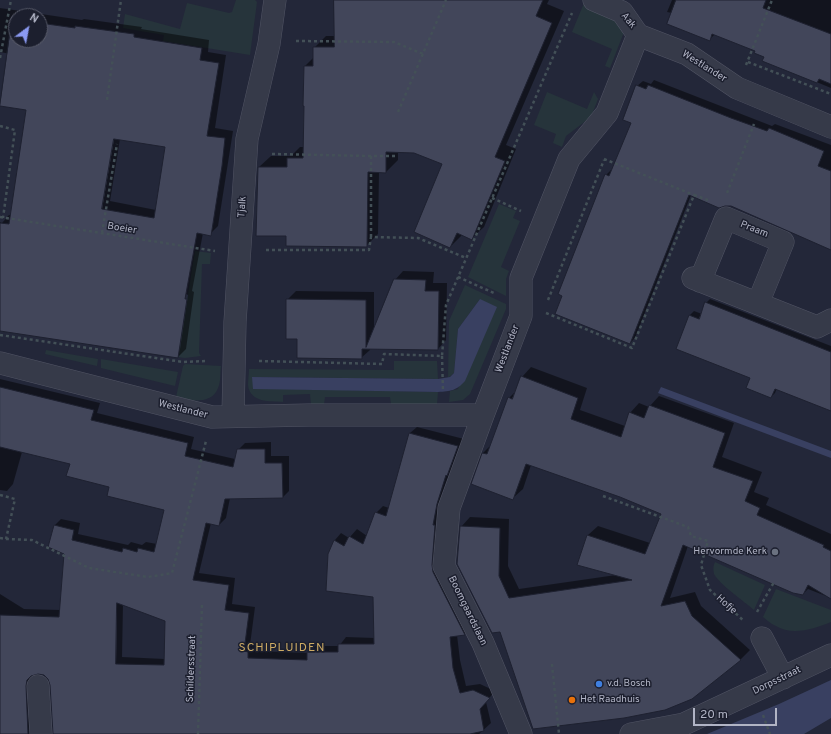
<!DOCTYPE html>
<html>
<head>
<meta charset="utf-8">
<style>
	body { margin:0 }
	#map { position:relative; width:831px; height:734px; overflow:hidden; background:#232739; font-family:Overpass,sans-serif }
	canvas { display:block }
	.north { position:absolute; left:8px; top:8px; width:40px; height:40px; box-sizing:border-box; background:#1c1f2e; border:1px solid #585b6a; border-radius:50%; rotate:32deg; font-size:11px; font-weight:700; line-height:16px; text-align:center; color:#b1b4c5 }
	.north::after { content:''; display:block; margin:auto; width:14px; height:18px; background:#8a99f1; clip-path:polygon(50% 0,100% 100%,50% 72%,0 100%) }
	.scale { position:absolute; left:693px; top:708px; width:84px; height:18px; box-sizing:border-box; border:2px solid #b1b4c5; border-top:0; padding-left:5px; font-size:12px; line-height:14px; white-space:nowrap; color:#b1b4c5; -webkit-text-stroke:3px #1c1f2e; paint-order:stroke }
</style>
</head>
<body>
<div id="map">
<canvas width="831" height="734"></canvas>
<div class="north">N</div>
<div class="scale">20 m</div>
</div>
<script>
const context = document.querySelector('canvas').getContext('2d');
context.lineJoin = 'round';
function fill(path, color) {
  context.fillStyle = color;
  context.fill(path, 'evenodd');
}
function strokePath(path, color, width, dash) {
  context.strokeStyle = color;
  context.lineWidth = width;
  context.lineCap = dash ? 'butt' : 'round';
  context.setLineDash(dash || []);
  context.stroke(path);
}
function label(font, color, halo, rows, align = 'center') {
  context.font = font + ' Overpass,sans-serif';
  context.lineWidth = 3;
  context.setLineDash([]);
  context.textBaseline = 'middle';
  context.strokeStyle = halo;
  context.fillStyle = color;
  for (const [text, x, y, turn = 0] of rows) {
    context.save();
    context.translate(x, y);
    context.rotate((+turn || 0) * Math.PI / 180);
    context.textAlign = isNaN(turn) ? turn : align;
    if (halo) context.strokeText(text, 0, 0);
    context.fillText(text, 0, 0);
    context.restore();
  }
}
const green = new Path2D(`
	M236,0H255L257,2L250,55L163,41L164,35L123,28L125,14L180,29L187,3L229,13L232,12Z
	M584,3L622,20L624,32L610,68L605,66L612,49L572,32Z
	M547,92L587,109L594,92L598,99L591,117L566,136L562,147L553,143L556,134L534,125Z
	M499,204L516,211L513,218L520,221L501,267L509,271L506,279V296L468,277Z
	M195,251L211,253L210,264H202L199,353L201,356L185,358L178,357Z
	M465,285L506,304V309L470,394L463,400L449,402L450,391L458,389L480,299L458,329L454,373L448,378L449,321Z
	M46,350L98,359L97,366L45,354Z
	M101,359L178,372L175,386L101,368Z
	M394,361H437L438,379L253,377V388L438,392L437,404H391L390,397H325L324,405H311L310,394L283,395V402C270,401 250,403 248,385C248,380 249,374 249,369L394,370Z
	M185,364L221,366C220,373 221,382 218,388C212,405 189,401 176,397L183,366Z
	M715,562L765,585L754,610C745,602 719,584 714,574C713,569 713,566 715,562Z
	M776,589L831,610V622C814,629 792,636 776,626C771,624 767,620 763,617Z`);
const water = new Path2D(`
	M480,299L497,307L465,381C456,391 451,391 438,392L253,389L252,377L438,379L450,377L454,373L458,329Z
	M661,387L831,451V458L658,393Z
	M831,680V718L804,734H707L779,704Z`);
const shadow = new Path2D(`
	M334,0H549L547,4L564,11L506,145L516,149L484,227L472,238L462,235L450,247L443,164L414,152H398V160L386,172H379L378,234L366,246L287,235L259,167L271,156H291L300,147H304L305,66L314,57V48L326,36H335Z
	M672,0H831V88L763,60L765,56L756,50L715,34L709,40L672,13L667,12Z
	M0,8L82,20L84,19L142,27L141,29L209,40L208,52L226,55L215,128L233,131L218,226L210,234L203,233L192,291L194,292L186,349L178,357L0,330V222L2,223L9,215H11L27,110V57L0,52ZM16,16H40V40H16ZM120,139L166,146L156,210L110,201ZM186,294L188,295L180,349H178Z
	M654,80L772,126L775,124L831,145V249L731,206L691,195L635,338L630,343L606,175L611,170L613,171L632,123L637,86L643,81L651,84Z
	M403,271L434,272L433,283H447L446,340L438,349L370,348V350L361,358L298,338L287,300L296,291L374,292V330L395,280Z
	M710,299L831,346V410L777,388L775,393L771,397L751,378L677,349L690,315L694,311L702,314L706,303Z
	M531,367L587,388L580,410L625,426L630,413L639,403L649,407L659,396L734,423L722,457L762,472L754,492L769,498L766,505L831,534V598L808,589L803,594L688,546L670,598L695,592L701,606L750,650L741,659L692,698L501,631L461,527L470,517L509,519L508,566L519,589L616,575L578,564L588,535L598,526L650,543L662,513L620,496L531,465L523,489L513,498L483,453L491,445L509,398L517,390L522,377Z
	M0,379L100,403L97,413L194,437L191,449L235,459L238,450L245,443L271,442V456H289V491L283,497L230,498L226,518L219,525L211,523L199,573L235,578L232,604L255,607L250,645H255L254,651L308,653L315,646H339L346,637L375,638L374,596L329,554L335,540L341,533L349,538L357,529L367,536L376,513L383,506L389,508L410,433L417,427L464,439L439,519L471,628L465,634L457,635L460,660L466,686L480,684L495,691L486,702L491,723L479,734H54L51,685L49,678L44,674H33L32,679L37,734H0V594L24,609L61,610L65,553L55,525L61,519L80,523L78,534L128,545L131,542L142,545L146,542L157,544L165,509L110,486L71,463L22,452L13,484L7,491L0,490ZM123,604L166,620L165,659L122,657Z`);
const building = new Path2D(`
	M334,0H543L536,16L552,23L495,157L505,161L472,240L457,233L450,248L414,232L442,164L414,153L386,152V173L368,172L367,247L286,246V236H256L258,167H287V158H303L304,106H303L304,66H313V47H334Z
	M676,0H766L763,8L831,34V84L819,79L817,83L762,61L764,57L754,53L755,51L712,34L710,41L667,24Z
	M12,19H16V40H40V23L75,28V26L134,34V37L202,48L200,60L219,63L207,136L225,138L222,166L211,236L197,233L185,299H187L178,358L0,331V223L9,224L26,110L0,106ZM114,139L165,147L154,218L102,209Z
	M636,85L646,89L648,85L731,118L767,131L769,128L824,151L818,166L831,171V250L731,206H725L719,208L689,195L630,344L555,314L562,296L558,294L605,174L609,176L631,123L623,120Z
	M394,279L426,280L425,291H439L438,350L362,349V359L297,358V339H286V299L366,300V347Z
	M705,302L831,352V411L775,389L771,398L746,388L750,378L676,349L689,315L699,319Z
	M521,376L578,398L571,419L621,437L629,412L644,418L649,405L725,433L713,467L753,481L745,501L760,508L757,515L824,545L823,547L831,551V599L808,585L803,595L793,593L683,545L661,606L685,601L692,616L741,660L692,699L665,710L624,718L533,729L500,632L492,633L457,564L460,526L500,528L499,576L509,598L632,580L577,565L587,535L645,554L661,514L620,497L526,464L513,500L471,484L482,453L487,454L508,397L512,399Z
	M0,387L94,410L91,420L188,443L185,456L233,467L237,449H265V463H282L283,498L225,499L219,526L206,523L193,580L229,585L225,610L249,613L244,651L248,652V658L307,660V652H338V644H374L373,597L326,591L328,554L334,540L344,546L349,536L363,544L375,512L386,516L409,433L458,446L447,476L446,475L437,504L433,525H435L432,565L433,572L465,635L450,637L453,668L460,693L473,690L490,698L480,709L484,731L470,734H53L50,685L48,679L44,675L38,674L31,676L27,680L26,686L28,734H0V615L59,617L64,554L48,547L54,525L74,530L72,540L122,552L123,548L137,552L138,548L154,552L164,510L107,496L109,487L66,476L70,464L0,447ZM117,603L165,621L164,665L116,664Z`);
const path = new Path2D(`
	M296,41L394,42L423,54
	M0,58L11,0
	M748,62L831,94
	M746,65L772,0
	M107,100L121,0
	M398,112L446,0
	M0,126L15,130L3,218
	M272,154L371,156
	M604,159L694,195
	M727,193L754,124
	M492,198L521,211
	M0,217L215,251
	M102,233L117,144
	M371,237V156H395
	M266,250H369L371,237L418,238L466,258
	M458,277L496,294
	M548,300L604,160
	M546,313L632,348L694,195L708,200
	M0,335L183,362L208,361
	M442,356L443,391
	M259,361L382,364L384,354L442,356L446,305L572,13
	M0,495L15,499L6,539
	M603,496L688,527L691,536L708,541L701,565L710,590L744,621
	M0,538L6,539L32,540L89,568L148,577L172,573L206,441
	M757,612L774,582
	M552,664L559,734
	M763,715L770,734
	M198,734L202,604`);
const minor = new Path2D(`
	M594,0L622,12L638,35
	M638,35L687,54L737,88L831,127
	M693,278L817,327L831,320
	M700,281L726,218L783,242L758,303
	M0,363L212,417L309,415H483
	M233,416L235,322L247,139L269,44L275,0
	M762,638L783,678
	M38,686L41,734
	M521,734L483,643L444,566L449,508L483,415L521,316V278L569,159L607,113L638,35
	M631,734L684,724L831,655`);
const markers = [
	[775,552,4,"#6b7280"],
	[599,684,4,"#3f7fe0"],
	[572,700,4,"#e8710a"]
];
const streetNames = [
	["Aak",628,21,51],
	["Westlander",704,67,32],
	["Tjalk",243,207,-86],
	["Boeier",122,229,9],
	["Praam",754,230,22],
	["Westlander",508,349,-69],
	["Westlander",183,410,14],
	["Hofje",726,605,42],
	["Boomgaardslaan",467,611,64],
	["Schildersstraat",192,669,-88],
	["Dorpsstraat",777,681,-26]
];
const poiNames = [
	["Hervormde Kerk",767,552,"right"],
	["v.d. Bosch",607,684],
	["Het Raadhuis",580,700]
];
const quarterNames = [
	["SCHIPLUIDEN",282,649]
];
fill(green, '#26343b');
fill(water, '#394061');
fill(shadow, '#0007');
fill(building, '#42465a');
strokePath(building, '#1e2130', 1);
strokePath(minor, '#515464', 23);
strokePath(path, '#435057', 2.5, [3, 3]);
strokePath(minor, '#363a49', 22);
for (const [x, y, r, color] of markers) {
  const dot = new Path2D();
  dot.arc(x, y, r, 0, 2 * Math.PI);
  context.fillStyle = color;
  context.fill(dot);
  strokePath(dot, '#1c1f2e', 1.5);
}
label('10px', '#b1b4c5', '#1c1f2e', streetNames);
label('10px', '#b1b4c5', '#1c1f2e', poiNames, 'left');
context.letterSpacing = '1px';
label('12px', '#cdab64', '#1c1f2e', quarterNames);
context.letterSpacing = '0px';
</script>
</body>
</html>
